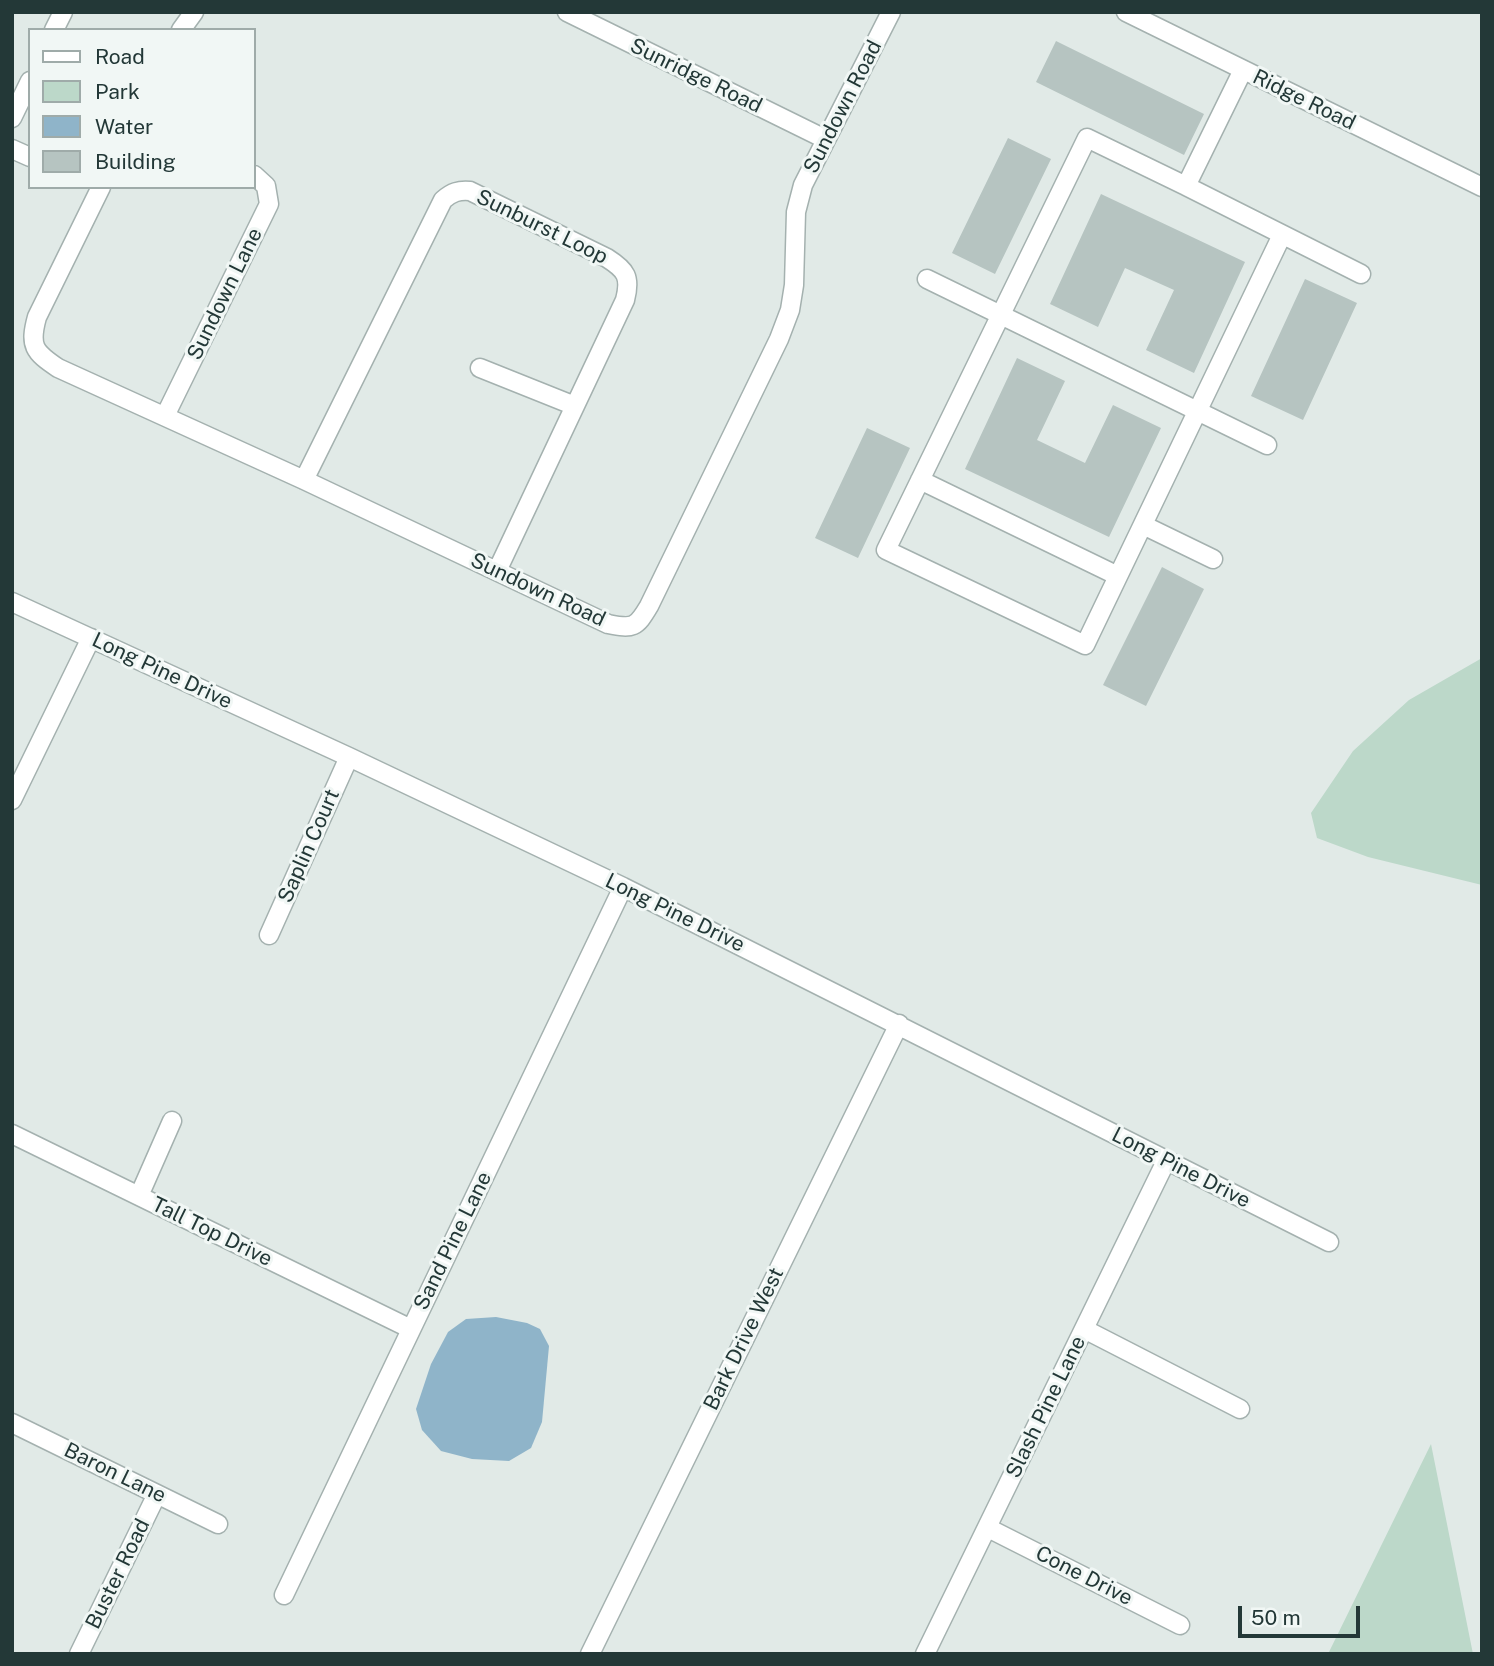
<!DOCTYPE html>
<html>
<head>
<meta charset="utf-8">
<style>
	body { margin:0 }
	#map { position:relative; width:1494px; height:1666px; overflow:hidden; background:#e1eae7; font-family:"Public Sans",sans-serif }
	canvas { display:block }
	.frame { position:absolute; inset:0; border:14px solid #233837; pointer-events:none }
	.legend { position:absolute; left:28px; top:28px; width:228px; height:161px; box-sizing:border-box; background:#f1f7f5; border:2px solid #9faba9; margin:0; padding:9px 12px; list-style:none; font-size:21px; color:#233837 }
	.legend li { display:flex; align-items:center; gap:14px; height:35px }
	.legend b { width:35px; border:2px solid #9faba9 }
	.scale { position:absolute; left:1238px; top:1606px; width:122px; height:32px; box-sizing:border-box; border:4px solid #233837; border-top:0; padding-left:9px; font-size:21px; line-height:24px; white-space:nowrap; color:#233837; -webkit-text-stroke:5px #f1f7f5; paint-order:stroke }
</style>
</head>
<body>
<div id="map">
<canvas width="1494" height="1666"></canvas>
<div class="frame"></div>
<ul class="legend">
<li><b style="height:9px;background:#fff"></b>Road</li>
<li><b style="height:19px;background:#bcd8c9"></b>Park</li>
<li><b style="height:19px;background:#8fb4c9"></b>Water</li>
<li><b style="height:19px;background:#b6c4c1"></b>Building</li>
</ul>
<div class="scale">50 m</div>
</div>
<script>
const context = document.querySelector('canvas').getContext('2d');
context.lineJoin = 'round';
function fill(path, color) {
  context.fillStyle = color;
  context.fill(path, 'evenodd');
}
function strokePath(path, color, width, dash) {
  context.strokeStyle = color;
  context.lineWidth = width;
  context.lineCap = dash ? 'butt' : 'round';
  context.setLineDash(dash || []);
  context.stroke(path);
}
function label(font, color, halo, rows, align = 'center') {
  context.font = font + ' "Public Sans",sans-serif';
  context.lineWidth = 6;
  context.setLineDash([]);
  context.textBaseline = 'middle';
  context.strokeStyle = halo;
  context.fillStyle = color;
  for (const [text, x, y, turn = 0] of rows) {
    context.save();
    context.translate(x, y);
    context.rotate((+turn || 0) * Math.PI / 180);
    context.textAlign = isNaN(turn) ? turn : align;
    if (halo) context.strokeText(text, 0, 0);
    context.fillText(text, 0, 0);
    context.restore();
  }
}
const green = new Path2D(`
	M1482,658V885L1368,857L1317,838L1311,813L1353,751L1409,700Z
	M1431,1444L1473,1654H1328Z`);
const water = new Path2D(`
	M496,1317L527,1323L540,1329L549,1346L542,1422L531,1448L509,1461L472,1459L441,1451L422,1430L416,1409L431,1364L448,1332L466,1319Z`);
const building = new Path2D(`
	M1056,41L1204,114L1184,155L1036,82Z
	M1008,138L1051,159L995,274L952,253Z
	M1101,194L1245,262L1194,373L1146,350L1174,290L1125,268L1098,327L1050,304Z
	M1305,279L1357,303L1303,420L1251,396Z
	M1017,358L1065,381L1037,440L1085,463L1113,405L1161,428L1109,537L965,469Z
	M867,428L910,448L858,558L815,538Z
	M1162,567L1204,589L1146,706L1103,685Z`);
const minor = new Path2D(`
	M567,12L825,139
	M1126,12L1482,187
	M54,30L63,12
	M181,30L194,12
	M1243,70L1186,186L1361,274
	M12,118L30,81
	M12,149L30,157
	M1186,186L1087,138L886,550L1085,645L1282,235
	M101,187L37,317C29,346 34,352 58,368L304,480L608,624C633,629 636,628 649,606L779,339L790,310L794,285L796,212L803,185L891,12
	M927,279L1267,445
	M480,368L575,406
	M165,416L269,204L266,186L254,175
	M304,480L443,200C452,192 459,190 470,191L607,258C626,270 631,277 625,300L497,571
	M920,480L1118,576
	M1143,525L1213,559
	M12,602L349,757L623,887L1329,1242
	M12,800L91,638
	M269,935L349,757
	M12,1134L411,1329
	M139,1196L172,1121
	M1084,1329L1240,1409
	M12,1423L218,1524
	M988,1528L1180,1625
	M284,1595L623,887
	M79,1654L157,1494
	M590,1654L899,1024
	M925,1654L1166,1161`);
const streetNames = [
	["Sunridge Road",696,76,26],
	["Ridge Road",1304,100,26],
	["Sundown Road",843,107,-63],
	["Sunburst Loop",542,227,26],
	["Sundown Lane",225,294,-64],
	["Sundown Road",538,590,25],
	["Long Pine Drive",162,671,25],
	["Saplin Court",309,846,-66],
	["Long Pine Drive",675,913,26],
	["Long Pine Drive",1181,1168,27],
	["Tall Top Drive",212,1232,26],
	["Sand Pine Lane",453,1241,-64],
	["Bark Drive West",744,1339,-64],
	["Slash Pine Lane",1046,1407,-64],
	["Baron Lane",115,1473,26],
	["Buster Road",118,1574,-64],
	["Cone Drive",1084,1576,27]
];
fill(green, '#bcd8c9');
fill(water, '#8fb4c9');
fill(building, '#b6c4c1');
strokePath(minor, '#a4b1af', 21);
strokePath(minor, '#fff', 18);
label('21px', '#233837', '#f1f7f5', streetNames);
</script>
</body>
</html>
